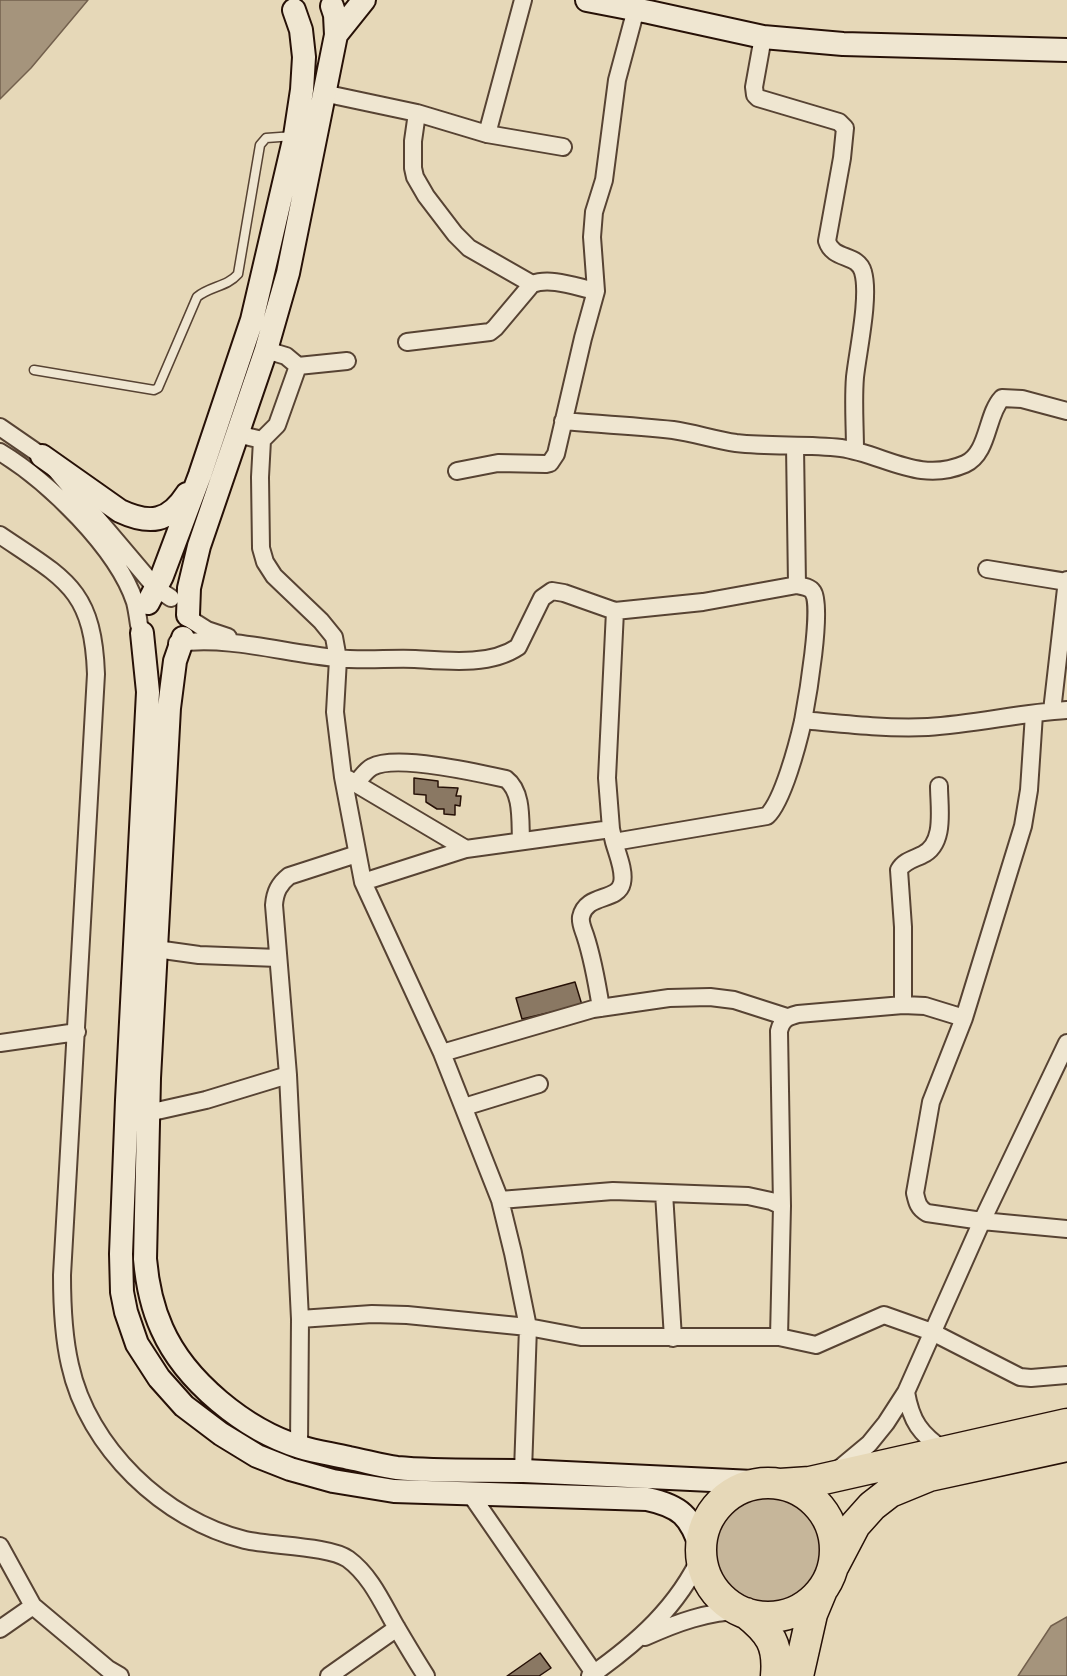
<!DOCTYPE html>
<html>
<head>
<meta charset="utf-8">
<style>
	body { margin:0 }
	canvas { display:block; background:#e6d8b8 }
</style>
</head>
<body>
<canvas width="1067" height="1676"></canvas>
<script>
const context = document.querySelector('canvas').getContext('2d');
context.lineJoin = 'round';
function fill(path, color) {
  context.fillStyle = color;
  context.fill(path, 'evenodd');
}
function strokePath(path, color, width, dash) {
  context.strokeStyle = color;
  context.lineWidth = width;
  context.lineCap = dash ? 'butt' : 'round';
  context.setLineDash(dash || []);
  context.stroke(path);
}
const green = new Path2D(`
	M711 1550a56 56 0 1 1 112 0a56 56 0 1 1-112 0Z`);
const water = new Path2D(`
	M0,0H88L31,68L0,99Z
	M1067,1617V1676H1018L1051,1626Z`);
const building = new Path2D(`
	M414,778L438,781V787L458,788L456,796H461L460,806L455,805V815L444,814V809H437L426,802V795L414,794Z
	M575,982L582,1005L522,1019L516,998Z
	M540,1653L551,1668L539,1676H507Z`);
const lane = new Path2D(`
	M34,370L154,390L158,388L197,297C210,286 227,287 238,274L260,145L266,138L294,136`);
const street = new Path2D(`
	M763,37L754,87L755,95L758,98L839,122L845,128L842,158L827,241C833,261 858,253 863,272C870,296 858,350 855,377C853,401 855,426 855,451
	M323,93L417,113L413,141V168L415,177L426,196L455,234L469,248L532,284
	M417,113L487,134L563,147
	M487,134L523,0
	M407,342L490,332L495,328L532,284C551,277 576,287 596,291
	M298,366L347,361
	M563,421C600,424 636,426 673,430C694,433 715,440 736,443C771,447 806,444 841,448C884,454 919,484 965,464C989,453 986,415 1002,398L1022,399L1067,411
	M0,427L42,456L56,470L156,588L171,598
	M237,434L262,440L260,477L261,548L265,562L274,576L321,621L334,637L338,659L335,712L343,777L363,882L442,1053L500,1200L513,1253L528,1327L523,1471
	M262,440L277,425L298,366L286,356L266,350
	M0,452C48,481 117,548 135,602C137,610 138,618 139,625
	M457,471L498,463L546,464L550,463L556,454L583,338L596,291L592,237L594,212L604,180L617,80L636,9
	M0,535C65,579 93,589 96,674L62,1275C62,1306 63,1335 70,1365C88,1448 164,1520 245,1540C271,1546 330,1546 348,1559C370,1575 382,1602 395,1625C405,1642 415,1659 426,1676
	M987,569L1067,582
	M188,618L207,630L228,637
	M177,643C231,636 283,653 336,658C362,661 389,658 415,659C447,661 490,666 518,647L542,598L552,591L564,593L615,611L703,602L797,585L795,446
	M1052,711L1067,580
	M1034,714L1029,790L1023,826L964,1018L931,1102L915,1193C917,1202 918,1208 927,1213L982,1221L1067,1229
	M803,720C844,724 887,729 928,727C975,724 1021,713 1067,710
	M348,779L466,849
	M356,783C361,778 366,770 372,767C396,754 479,773 506,779C523,792 520,821 521,841
	M611,829L607,778L615,611
	M363,882L466,849L611,829L614,842L767,816C783,801 798,743 803,721C807,700 823,607 813,592C810,587 802,586 797,585
	M156,949L199,955L278,958
	M903,1005V927L899,870C904,861 914,859 922,855C946,844 939,808 939,786
	M601,1008C597,983 593,959 585,935C583,929 580,923 581,917C586,893 618,902 622,883C625,871 617,853 614,842
	M0,1043L77,1032
	M442,1053L593,1009L669,998L710,997L734,1000L787,1017
	M464,1107L539,1084
	M148,1113L206,1100L288,1075
	M664,1193L673,1338
	M500,1200L613,1191L748,1196L771,1201L782,1206
	M300,1319L372,1314L407,1315L528,1327L581,1337H779L816,1345L884,1315L932,1332L1020,1377L1031,1378L1067,1375
	M779,1337L782,1206L779,1031C782,1019 787,1017 798,1014L903,1005L925,1006L964,1018
	M906,1392C911,1421 920,1434 945,1451
	M299,1446L300,1319L288,1075L274,905C275,892 279,884 289,876L357,854
	M839,1469L869,1444L886,1423L906,1392L982,1221L1067,1043
	M469,1492L596,1676
	M0,1546L33,1606L108,1669L120,1676
	M0,1629L33,1606
	M645,1637C676,1623 708,1611 742,1611
	M329,1676L397,1628
	M590,1676C637,1643 678,1607 702,1554`);
const secondary = new Path2D(`
	M587,0L649,12L763,37L843,44L1067,50
	M336,35L364,0
	M42,456L120,511C150,525 169,522 187,494
	M148,603L162,576L200,475L252,320L295,136L302,90L304,57L301,30L294,10
	M188,615L189,588L199,546L266,350L288,273L336,35L335,15L332,6
	M142,633L148,692L127,1100L121,1254L122,1292L126,1312L137,1344L159,1378L184,1406L221,1434L257,1456L290,1469L333,1481L394,1491L647,1499C680,1506 691,1516 701,1549
	M183,638L175,661L169,708L149,1078L145,1259C147,1282 152,1307 162,1329C185,1381 245,1430 300,1447C316,1452 332,1454 349,1458C365,1461 381,1466 397,1468C440,1472 482,1470 524,1471C607,1475 691,1479 774,1483`);
const highway = new Path2D(`
	M701 1550a67 67 0 1 1 134 0a67 67 0 1 1-134 0Z
	M780,1484L810,1482L1067,1424
	M834,1565L855,1525L872,1506L890,1492L929,1476L1067,1446
	M746,1613C770,1632 779,1645 776,1676
	M798,1676L812,1614L822,1590`);
fill(green, '#c6b69a');
fill(water, '#a5947c');
strokePath(water, '#73604d', 1.5);
fill(building, '#8a7863');
strokePath(building, '#271107', 1.5);
strokePath(lane, '#574333', 11);
strokePath(street, '#574333', 20);
strokePath(secondary, '#271107', 26);
strokePath(highway, '#271107', 33);
strokePath(lane, '#efe6d1', 8);
strokePath(street, '#efe6d1', 16);
strokePath(secondary, '#efe6d1', 22);
strokePath(highway, '#e6d8b8', 30);
</script>
</body>
</html>
